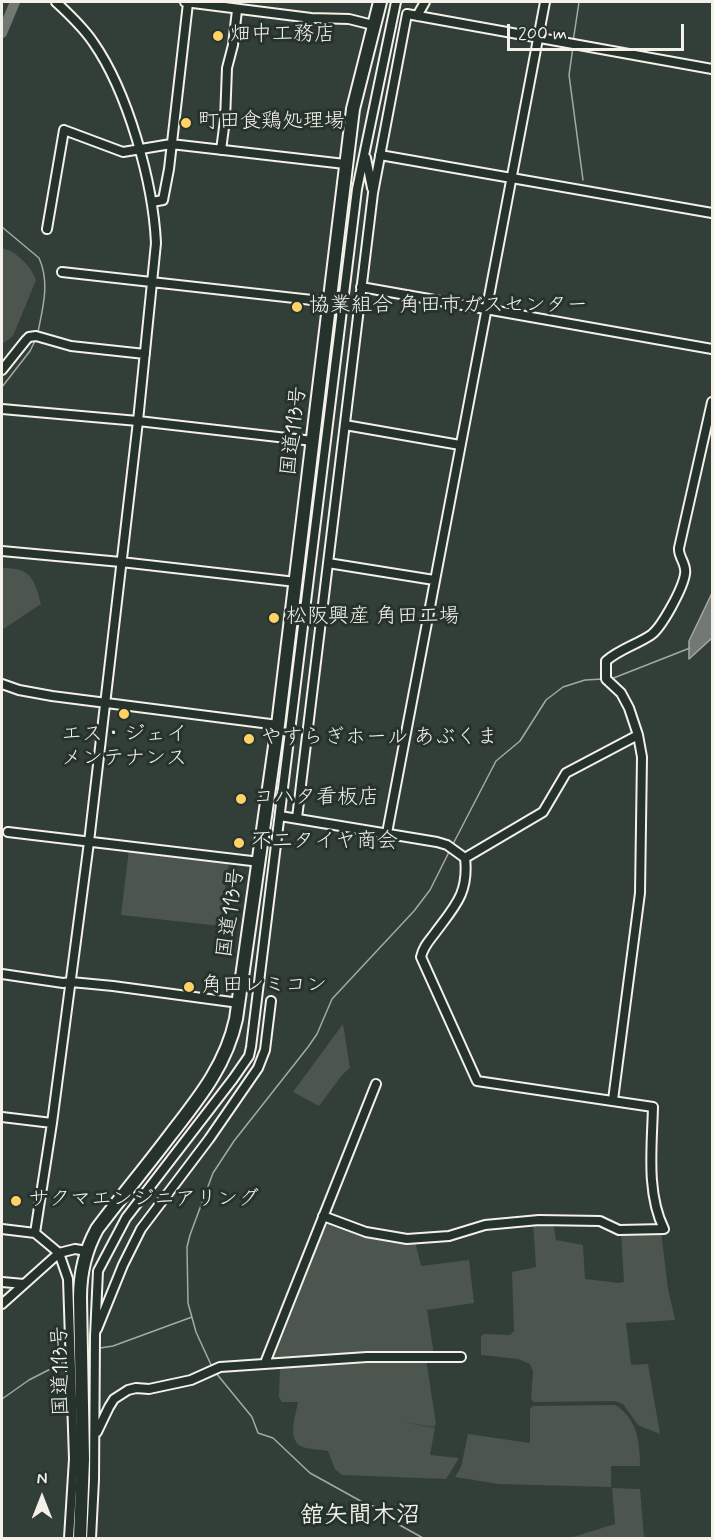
<!DOCTYPE html>
<html>
<head>
<meta charset="utf-8">
<style>
	body { margin:0 }
	#map { position:relative; width:714px; height:1540px; overflow:hidden; background:#323e38; font-family:Mynerve,sans-serif }
	canvas { display:block }
	.frame { position:absolute; inset:0; border:3px solid #f4f1e8; pointer-events:none }
	.north { position:absolute; left:12px; top:1468px; width:60px; height:60px; -webkit-text-stroke:4px #26332d; paint-order:stroke; rotate:0deg; font-size:16px; font-weight:700; line-height:24px; text-align:center; color:#f4f1e8 }
	.north::after { content:''; display:block; margin:auto; width:21px; height:27px; background:#f4f1e8; clip-path:polygon(50% 0,100% 100%,50% 72%,0 100%) }
	.scale { position:absolute; left:507px; top:24px; width:177px; height:27px; box-sizing:border-box; border:3px solid #f4f1e8; border-top:0; padding-left:8px; font-size:18px; line-height:21px; white-space:nowrap; color:#f4f1e8; -webkit-text-stroke:4px #26332d; paint-order:stroke }
</style>
</head>
<body>
<div id="map">
<canvas width="714" height="1540"></canvas>
<div class="frame"></div>
<div class="north">N</div>
<div class="scale">200 m</div>
</div>
<script>
const context = document.querySelector('canvas').getContext('2d');
context.lineJoin = 'round';
function fill(path, color) {
  context.fillStyle = color;
  context.fill(path, 'evenodd');
}
function strokePath(path, color, width, dash) {
  context.strokeStyle = color;
  context.lineWidth = width;
  context.lineCap = dash ? 'butt' : 'round';
  context.setLineDash(dash || []);
  context.stroke(path);
}
function label(font, color, halo, rows, align = 'center') {
  context.font = font + ' Mynerve,"Klee One",sans-serif';
  context.lineWidth = 6;
  context.setLineDash([]);
  context.textBaseline = 'middle';
  context.strokeStyle = halo;
  context.fillStyle = color;
  for (const [text, x, y, turn = 0] of rows) {
    context.save();
    context.translate(x, y);
    context.rotate((+turn || 0) * Math.PI / 180);
    context.textAlign = isNaN(turn) ? turn : align;
    if (halo) context.strokeText(text, 0, 0);
    context.fillText(text, 0, 0);
    context.restore();
  }
}
const green = new Path2D(`
	M2,248C16,251 31,266 36,280L13,336L2,344Z
	M2,568C31,568 34,578 41,604L2,630Z
	M129,849L229,861L220,926L121,915Z
	M343,1024L350,1068L342,1075L319,1106L293,1092Z
	M330,1221C359,1225 385,1248 415,1241L421,1266L469,1260L474,1303L427,1310L434,1355H326L274,1358L325,1227Z
	M553,1221L556,1240L583,1245L585,1279L619,1283L624,1282L621,1233L661,1231L668,1289L675,1320L626,1323L631,1365L648,1364L660,1434L638,1425L623,1404L614,1401L534,1402L531,1399L533,1371L530,1364L518,1359L481,1355V1336L484,1334L510,1335L514,1331L512,1272L536,1267L533,1222Z
	M426,1359L436,1424L434,1427L402,1422L435,1428L430,1455L459,1458L446,1479L342,1475L335,1469L328,1451C320,1449 311,1450 303,1447C286,1441 296,1415 298,1402H282L279,1397L280,1367L283,1363Z
	M615,1405C637,1418 640,1442 640,1466H611V1487L499,1484L455,1477L461,1467L468,1434L530,1443V1409L533,1406Z
	M612,1488L640,1489L644,1538H570L615,1524Z`);
const water = new Path2D(`
	M712,593V638L689,659V641Z`);
const stream = new Path2D(`
	M573,42L579,2
	M573,47L569,75L583,180
	M2,227L39,258C50,282 43,307 38,332
	M2,387L30,351L36,339
	M611,679L690,648
	M452,846L496,761L520,741L546,700L563,687L585,680L603,679
	M100,1348L113,1346L192,1317
	M212,1367L196,1332L188,1303L187,1247L190,1235L213,1173L234,1141L308,1047L317,1034L332,999L414,911L430,890L450,850
	M216,1373L252,1417L258,1433L273,1438L310,1473L366,1504L376,1507L396,1523L423,1538
	M2,1399L29,1380L68,1360`);
const river = new Path2D(`
	M2,33L15,2`);
const minor = new Path2D(`
	M185,2L311,18L349,19L373,25
	M417,16L425,2
	M221,150L225,120L227,68L233,45L237,10
	M380,155L712,213
	M366,158L372,188
	M152,202L163,200L169,169L188,3
	M47,229L64,130L123,152L171,144L345,164
	M62,272L330,302
	M361,287L712,349
	M2,370L26,340L29,337L36,336L71,346L145,354
	M2,409L138,421L313,441
	M345,425L460,445
	M2,551L121,562L296,582
	M328,563L434,580
	M2,684L19,690L52,696L278,725
	M280,816L437,842L447,845L465,858C469,893 455,906 435,933C429,941 423,947 421,957L477,1081L653,1107C652,1146 646,1193 664,1229L619,1230L600,1221L539,1220L485,1225L449,1236L407,1239L366,1232L323,1216
	M297,818L373,193L407,14L712,69
	M8,832L260,862
	M387,833L545,2
	M465,858L543,812L566,773L638,735
	M2,974L63,983L71,982L113,986L239,1003
	M613,1100L640,893L642,757L638,735L629,708L621,693L606,679V661C620,649 636,645 651,635C662,627 683,588 685,574C687,564 678,557 679,548L712,402
	M2,1117L52,1123
	M2,1229L35,1233L59,1253L68,1279L74,1459L69,1538
	M35,1233L52,1123L89,842L138,421L156,243C153,182 128,92 93,42C83,27 69,14 56,2
	M2,1282L24,1284
	M2,1304L59,1253L75,1249L87,1251
	M97,1329L123,1265L141,1229L209,1139L258,1068L265,1050L271,1001
	M265,1363L376,1084
	M97,1432L109,1407L114,1399L128,1390L136,1388L149,1389L191,1380L220,1367L367,1357H461
	M91,1538L94,1480L95,1336L98,1271L126,1218L233,1079L249,1056L251,1047L357,189L396,2`);
const highway = new Path2D(`
	M80,1538L83,1459L80,1298C80,1273 85,1251 97,1229C121,1197 147,1166 171,1134C199,1098 226,1065 236,1019L278,725L353,109L380,2`);
const markers = [
	[218,36,6,"#ffd166"],
	[186,123,6,"#ffd166"],
	[297,307,6,"#ffd166"],
	[274,618,6,"#ffd166"],
	[124,714,6,"#ffd166"],
	[249,739,6,"#ffd166"],
	[241,799,6,"#ffd166"],
	[239,843,6,"#ffd166"],
	[189,987,6,"#ffd166"],
	[16,1201,6,"#ffd166"]
];
const poiNames = [
	["畑中工務店",230,36],
	["町田食鶏処理場",198,123],
	["協業組合 角田市ガスセンター",309,307],
	["松阪興産 角田工場",286,618],
	["エス・ジェイ",124,736,"center"],
	["メンテナンス",124,760,"center"],
	["やすらぎホール あぶくま",261,739],
	["コハタ看板店",253,799],
	["不二タイヤ商会",251,843],
	["角田レミコン",201,987],
	["サクマエンジニアリング",28,1201]
];
const streetNames = [
	["国道113号",295,431,-83],
	["国道113号",232,913,-82],
	["国道113号",62,1371,-91]
];
const quarterNames = [
	["舘矢間木沼",360,1517]
];
fill(green, '#4c564f');
fill(water, '#727972');
strokePath(water, '#a6a9a1', 1.5);
strokePath(stream, '#a6a9a1', 1.5);
strokePath(river, '#727972', 10);
strokePath(minor, '#f4f1e8', 12);
strokePath(highway, '#f4f1e8', 16);
strokePath(minor, '#26332d', 8);
strokePath(highway, '#26332d', 12);
for (const [x, y, r, color] of markers) {
  const dot = new Path2D();
  dot.arc(x, y, r, 0, 2 * Math.PI);
  context.fillStyle = color;
  context.fill(dot);
  strokePath(dot, '#26332d', 2);
}
label('21px', '#f4f1e8', '#26332d', poiNames, 'left');
label('21px', '#f4f1e8', '#26332d', streetNames);
label('bold 24px', '#f4f1e8', '#26332d', quarterNames);
</script>
</body>
</html>
